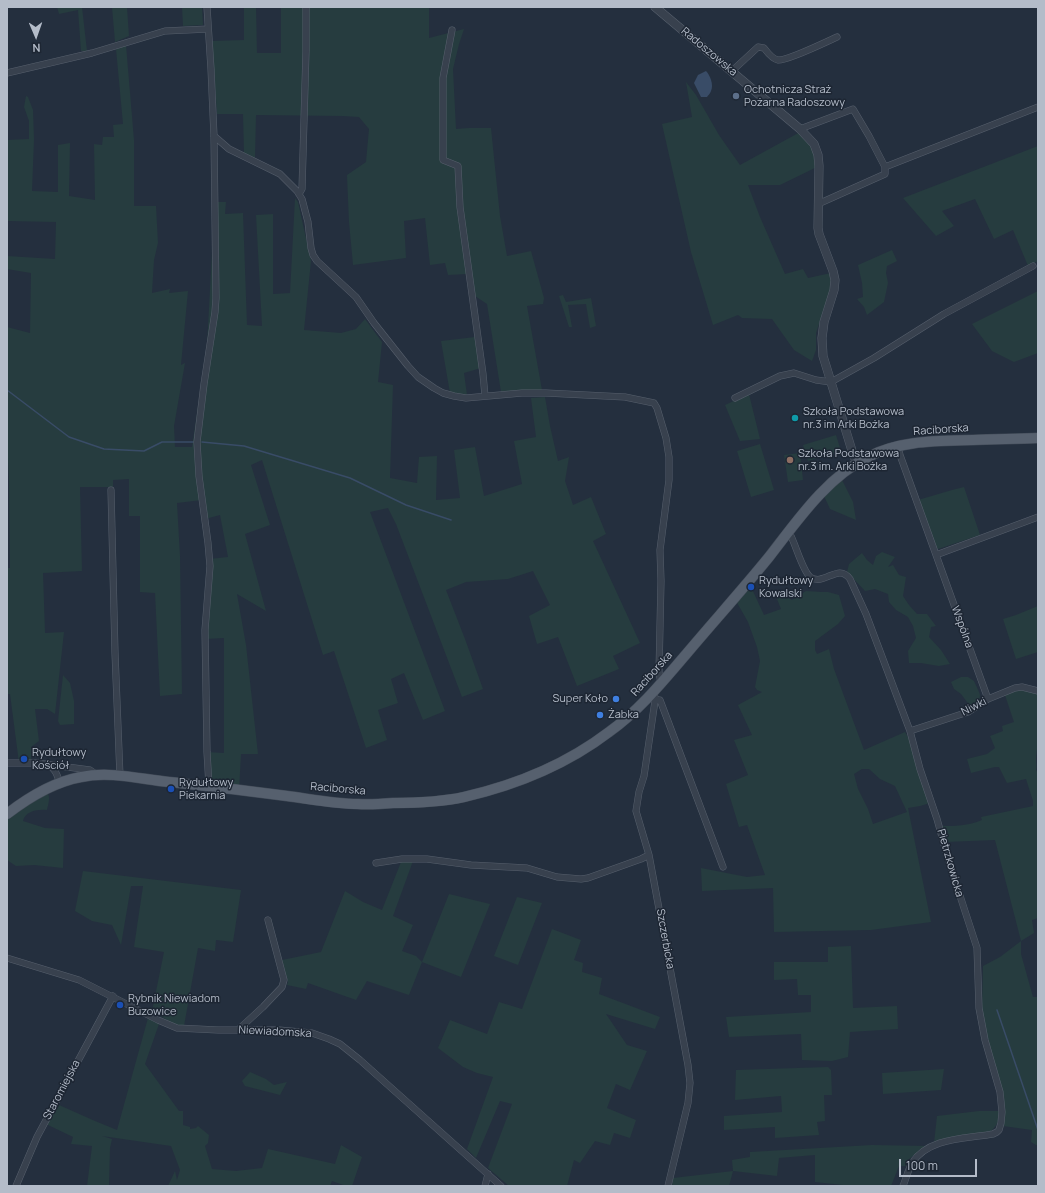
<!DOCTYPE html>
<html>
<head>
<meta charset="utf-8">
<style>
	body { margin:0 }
	#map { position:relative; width:1045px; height:1193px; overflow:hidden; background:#242f3e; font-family:Manrope,sans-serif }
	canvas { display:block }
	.frame { position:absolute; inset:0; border:8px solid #b4bcc9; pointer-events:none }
	.north { position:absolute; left:16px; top:16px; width:40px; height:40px; -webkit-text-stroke:3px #1d2633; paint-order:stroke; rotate:178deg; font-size:11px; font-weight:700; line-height:16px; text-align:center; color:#b4bcc9 }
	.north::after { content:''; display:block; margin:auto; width:14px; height:18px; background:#b4bcc9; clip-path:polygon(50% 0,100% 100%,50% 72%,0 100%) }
	.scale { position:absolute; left:899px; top:1159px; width:78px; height:18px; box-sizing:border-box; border:2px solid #b4bcc9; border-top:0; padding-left:5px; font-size:12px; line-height:14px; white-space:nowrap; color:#b4bcc9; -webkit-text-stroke:3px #1d2633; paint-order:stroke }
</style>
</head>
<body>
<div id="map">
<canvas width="1045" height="1193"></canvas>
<div class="frame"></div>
<div class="north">N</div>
<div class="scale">100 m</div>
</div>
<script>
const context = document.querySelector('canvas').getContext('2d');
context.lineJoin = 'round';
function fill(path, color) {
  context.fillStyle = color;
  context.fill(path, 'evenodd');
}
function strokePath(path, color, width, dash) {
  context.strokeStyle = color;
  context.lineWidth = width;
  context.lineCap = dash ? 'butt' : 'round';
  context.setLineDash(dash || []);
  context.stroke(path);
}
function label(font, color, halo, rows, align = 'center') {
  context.font = font + ' Manrope,sans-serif';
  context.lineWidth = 3;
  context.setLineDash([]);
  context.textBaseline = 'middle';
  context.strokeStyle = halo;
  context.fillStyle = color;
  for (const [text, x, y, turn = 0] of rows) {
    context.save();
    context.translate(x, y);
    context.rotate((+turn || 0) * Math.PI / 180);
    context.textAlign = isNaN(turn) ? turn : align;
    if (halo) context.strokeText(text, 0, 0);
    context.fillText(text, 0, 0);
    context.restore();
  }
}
const green = new Path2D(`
	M57,7H82L87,51H81L78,10L59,14Z
	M112,7H127L129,36L115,42Z
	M182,7H202L203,25L183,26Z
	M244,7H256L257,53H281V7H429V38L464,29L459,44L453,69L456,129L469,128H491L500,216L507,256L531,251L544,298L543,304L527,306L542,390L501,392L487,304L475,296L467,274L448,275L445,263L430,265L425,218L404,221L406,258L353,265L349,222L347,175L366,162L369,129L359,117L342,116L256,115L255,158L244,153L243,114H217L212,41L244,40Z
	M126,45L134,140V206H156L158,243L154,260L152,293L170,289L169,293L188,291L181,365L185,363L174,426L175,447H192L207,346L212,252V202H226L225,214L243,213L247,325L262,326L256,215L273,214V294L290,293L295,198L298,202L311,261L304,330L341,333L356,329L365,319L382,342L378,382L393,385L390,478L417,483L419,457L437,456L436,500L460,498L454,450L475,447L484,496L522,484L514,441L536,437L531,398L545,397L550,426L558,461L569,457L565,481L573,505L591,497L606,534L593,541L640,643L613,656L619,669L577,686L558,637L537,644L529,616L550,605L533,571L508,579L466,582L446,590L465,639L483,689L462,697L396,524L388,508L370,512L445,711L423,720L404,673L391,679L398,703L378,710L387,740L366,748L334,651L323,655L262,460L251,465L270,525L245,534L266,611L237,594L246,645L258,754H241L239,790L209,786L207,752L224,753V638L206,639L209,559L228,557L220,515L205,519L202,500L177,503L180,556L182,694L160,696L155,593L140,592V516H129V479L113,480V487H80L82,571L43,573L45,633L64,632L55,714L47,709H35L39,741L31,747V763H19L10,694H7V568H10L9,481L7,435V327L30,333L31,273L7,269V256L55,259L56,222L7,221V140L29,139V121L24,107L26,96L28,97L33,110L34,140L32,191L58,192V145L70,143L69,196L95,200L94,144L102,145L103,137H114L113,125L123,124L116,49Z
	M686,82L696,95L719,135L740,165L802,131L814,144L819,166L780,185H748L760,217L785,274L803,269L808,278L831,273V288L816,333V350L812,361L794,350L772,319L742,318L738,315L713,325L691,252L662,124L692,117Z
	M1038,146V261L1028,266L1013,230L994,239L975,199L942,211L954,226L936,236L903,198Z
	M892,250L897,261L887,266L886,273L888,283L884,302L867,315L864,307L857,299L863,297L862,283L858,265Z
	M1038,291V353L1014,362L992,351L972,324Z
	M563,295L566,302L591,298L596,326L590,328L586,304L568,305L572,327H569L559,296Z
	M475,337L481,368L464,373L467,395L450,393L441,341Z
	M749,394L760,439L740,441L725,405Z
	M836,435L841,451L808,461L803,445Z
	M760,444L774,490L751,497L737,451Z
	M800,453L803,480L788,482L784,455Z
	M842,480L853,502L856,520L830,509L824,496Z
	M964,487L980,535L938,549L935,547L918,500L952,490Z
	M882,552L895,557L888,567L893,565L899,575L906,577L903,596L909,605L917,614H927L936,626L931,627L929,637L941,650L950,664L939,666L921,663H909L908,651L916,638L913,626L908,617L896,610L889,602L888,594L875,589L865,591L847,572L849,564L862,553L867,560L873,565L876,556Z
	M751,587L764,615L781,609L773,589L792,600L806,591L822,592H828L839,595L845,616L838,624L815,641V650L817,654L829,649L834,669L864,750L905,732L911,742L930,803L920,806L908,808L931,922L871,930L774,932L773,888L702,891L701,868L747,877L765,875L747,825L739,827L726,784L748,775L734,740L752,735L738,705L762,692L757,690L755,687L760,661L757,647L748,622L736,601ZM862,769H869L880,779L895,786L907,812L873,824L868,809L858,789L854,774Z
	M1038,606V652L1016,659L1003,619L1016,615Z
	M63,675L70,683L74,701V724L60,725L58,721Z
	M961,677H968L974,681L979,692L980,695L979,702L970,706L961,694L954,689L951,682Z
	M1019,689L1038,694C1038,715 1039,737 1036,758C1036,762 1037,766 1036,770L1038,773V918L1032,920L1034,933L1021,941V954L1033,997H1038V1145H1036L1031,1142L1032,1130L1003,1126L1005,1114L999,1078L988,1043L982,1011L983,966L1000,957L1021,941L995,840L945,842L940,826C955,826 968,826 982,820L981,817L1033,806V801L1026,779L1007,783L999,767H995L971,773L967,759L987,754L995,748L990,736L1003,731L1002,726L1014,722L1005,695Z
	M47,792C51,797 48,805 47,810C38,809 25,811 23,821L45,828L64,829L63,868L34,865L16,866L7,860V817Z
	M413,861L393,916L413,925L402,951L416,956L422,962L449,894L490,904L461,977L422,962L409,995L367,981L356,1000L308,983L306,989L287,985L288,982L282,960L321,952L345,891L363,902L382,910L401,862Z
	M83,871L241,890L233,942L216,940L215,951L198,948L184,1026L174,1024L152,1011L164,952L134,947L143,886H131L121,945L112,925L92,921L75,911Z
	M517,897L542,903L518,965L494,956Z
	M552,929L581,940L574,960L583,963L582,972L602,978L599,994L660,1017L655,1029L606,1014L627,1045L647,1051L630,1090L616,1084L607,1108L636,1120L630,1138L614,1133L610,1145L595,1141L580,1163L574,1160L567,1186H509L488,1168L512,1104L500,1101L476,1158L467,1149L493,1077L477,1073L463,1067L438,1048L450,1020L487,1034L499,1002L522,1009Z
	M851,946L853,1008L897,1006L898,1029L850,1032L848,1057L832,1061L802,1060L801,1034L729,1037L726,1017L811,1012V995H798L797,979L774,980V962H828V947Z
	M148,1018L159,1024L145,1064L179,1111H183V1125L190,1127V1129L196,1128L198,1126L209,1135L208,1143L205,1146L212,1169L236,1171L262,1168L268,1149L335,1164L341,1145L362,1157L352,1186H346L332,1181L330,1186H168L175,1171L177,1180L180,1170L171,1146L102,1136L112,1139L110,1148L109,1186H87L92,1146L71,1144L73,1137L46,1124L59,1105L95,1121L117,1130Z
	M828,1067L831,1070L832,1095H824L825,1121L817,1122L819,1135L775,1138V1127L724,1130V1116L782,1112L781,1096L735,1100L736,1070Z
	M944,1069L941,1090L883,1094L882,1073Z
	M250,1072L266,1079L274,1085L287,1082L280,1095L245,1086L242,1081Z
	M979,1111H999C999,1120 998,1125 991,1131L934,1143L937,1116Z
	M872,1145L927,1146L909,1159L908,1166H899L891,1186H852L815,1182V1155L779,1158L777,1176L733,1171L729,1186H672L673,1178L733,1171L732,1160L750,1157V1152Z`);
const water = new Path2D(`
	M706,71C710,75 714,85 711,91C710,94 708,95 707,97H701L694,83L698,75Z`);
const stream = new Path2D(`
	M7,390L69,437L104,449L144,451L162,442H193
	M202,442L244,446L350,478L406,505L451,520
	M997,1010L1038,1130`);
const minor = new Path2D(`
	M207,7L211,69L214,136L216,298L215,312L204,384L197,442L199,476L208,543L210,566L205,630L207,752L209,786
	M452,30L443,78V160L458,166L460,207L483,374L485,396
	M732,71L758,47L764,48C767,52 772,59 778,60C787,61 826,42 837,37
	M7,73L92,53L165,31L208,29
	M800,129L853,109L869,136L885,167
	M214,136L229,149L280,174L297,191L302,199L308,222L311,248L313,255L317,261L356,297L374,323L408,366L418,377L434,388L443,393L454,396L466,398L522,393H546L625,397L654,403L657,408L666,438L669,457V480L660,550L661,581L659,672L661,684
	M299,194L302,189L306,51V7
	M818,204L885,174V167L1038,107
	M735,398L780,376L794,373L816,380L831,382L874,358L944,314L1033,266
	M898,446L900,455L988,699
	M111,490L115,653L120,776
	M789,532C795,542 802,570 810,577C824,587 838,562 850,579L866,614L910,731L920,769L937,819L949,862L977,948L979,1008L985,1040L1000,1092L1002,1112L1001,1123L999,1130L997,1132L993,1134C966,1139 929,1137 912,1163C908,1170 906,1179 903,1186
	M936,555L1038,517
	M652,693L655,697V701L644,776L639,792L636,811L649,855L688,1065L690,1083L688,1103L668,1186
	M655,700H660L723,867
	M910,731L968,712L988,699L1015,688L1022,687L1038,691
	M7,763H37L90,770L97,775
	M49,765C56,770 57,775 60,783
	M376,863L402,859H427L471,865L527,868L557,877L581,879L588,878L641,859L649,855
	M7,958L79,980L158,1020L177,1028L218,1030H279L312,1033L329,1039L340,1044L360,1060L501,1186
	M239,1029L263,1007L282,987L284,980L268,920
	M16,1186L37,1137L113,996
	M485,1186L488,1174`);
const tertiary = new Path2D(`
	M655,7L800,129L814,144L818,155L819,166L818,228L819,234L833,271L835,280L834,290L824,322L822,338L823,356L853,454L857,463`);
const primary = new Path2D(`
	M7,814C29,797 53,782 81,777C110,771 140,779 169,782C209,786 248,791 287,796C310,799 335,804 358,804C369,805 381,804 393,803C417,803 441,802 464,797C516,785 567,764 609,732C640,710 664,680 688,652C715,620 743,589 769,557C797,521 827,477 868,457C900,440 938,441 973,440C994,439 1016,439 1038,438`);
const markers = [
	[736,96,4,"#5c6f8a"],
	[795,418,4,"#0f9aa8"],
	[790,460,4,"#8d6e63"],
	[751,587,4,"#1a4fb4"],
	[616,699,4,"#3f7fe0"],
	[600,715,4,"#3f7fe0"],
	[24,759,4,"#1a4fb4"],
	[171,789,4,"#1a4fb4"],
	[120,1005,4,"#1a4fb4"]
];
const streetNames = [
	["Radoszowska",709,52,40],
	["Raciborska",941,430,-4],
	["Wspólna",962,627,70],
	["Raciborska",652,674,-48],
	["Niwki",974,707,-27],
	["Raciborska",338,789,5],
	["Pietrzkowicka",950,863,74],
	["Szczerbicka",665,939,80],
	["Niewiadomska",275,1032,3],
	["Staromiejska",62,1090,-62]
];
const poiNames = [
	["Ochotnicza Straż",744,90],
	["Pożarna Radoszowy",744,103],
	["Szkoła Podstawowa",803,412],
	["nr.3 im Arki Bożka",803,425],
	["Szkoła Podstawowa",798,454],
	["nr.3 im. Arki Bożka",798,467],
	["Rydułtowy",759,581],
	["Kowalski",759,594],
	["Super Koło",608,699,"right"],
	["Żabka",608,715],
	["Rydułtowy",32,753],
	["Kościół",32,766],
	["Rydułtowy",179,783],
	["Piekarnia",179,796],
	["Rybnik Niewiadom",128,999],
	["Buzowice",128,1012]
];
fill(green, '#263c3f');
fill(water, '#394c67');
strokePath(stream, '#394c67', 1.5);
strokePath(minor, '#565f6c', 7);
strokePath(tertiary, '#565f6c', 9);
strokePath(primary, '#414a57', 11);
strokePath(minor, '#38414e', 6);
strokePath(tertiary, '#38414e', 8);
strokePath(primary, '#56606e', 10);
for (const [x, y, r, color] of markers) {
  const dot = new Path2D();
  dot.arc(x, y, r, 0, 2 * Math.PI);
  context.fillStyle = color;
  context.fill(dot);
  strokePath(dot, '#1d2633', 1.5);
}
label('11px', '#b4bcc9', '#1d2633', streetNames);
label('11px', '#b4bcc9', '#1d2633', poiNames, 'left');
</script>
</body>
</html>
